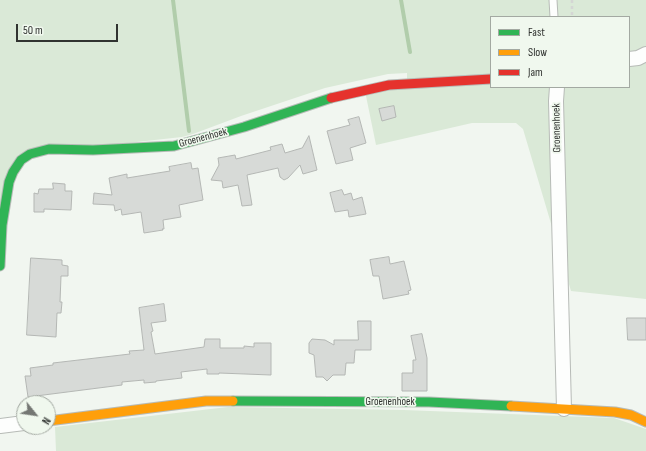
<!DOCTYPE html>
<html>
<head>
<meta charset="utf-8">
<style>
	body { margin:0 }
	#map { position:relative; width:646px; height:451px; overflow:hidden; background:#f1f6f0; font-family:"Sofia Sans Condensed",sans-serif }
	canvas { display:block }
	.legend { position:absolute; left:490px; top:16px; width:140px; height:72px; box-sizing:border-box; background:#f0f8ee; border:1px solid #a3a9a2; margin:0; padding:5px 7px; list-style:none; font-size:12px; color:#303330 }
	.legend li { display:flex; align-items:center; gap:8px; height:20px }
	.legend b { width:20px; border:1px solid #a3a9a2 }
	.north { position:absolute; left:16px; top:395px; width:40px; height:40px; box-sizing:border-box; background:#f0f8ee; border:1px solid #a3a9a2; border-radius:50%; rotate:120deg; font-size:11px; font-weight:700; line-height:16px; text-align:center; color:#303330 }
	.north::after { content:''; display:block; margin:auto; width:14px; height:18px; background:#747773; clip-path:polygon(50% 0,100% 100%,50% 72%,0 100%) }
	.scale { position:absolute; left:16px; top:24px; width:102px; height:18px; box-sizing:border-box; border:2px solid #303330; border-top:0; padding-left:5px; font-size:12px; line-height:14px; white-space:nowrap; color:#303330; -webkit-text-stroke:3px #f0f8ee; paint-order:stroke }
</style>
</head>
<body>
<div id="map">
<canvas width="646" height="451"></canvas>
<ul class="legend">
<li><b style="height:5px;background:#30b455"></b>Fast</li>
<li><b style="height:5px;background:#ff9f0a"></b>Slow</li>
<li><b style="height:5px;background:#e5322d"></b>Jam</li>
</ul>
<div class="north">N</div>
<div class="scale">50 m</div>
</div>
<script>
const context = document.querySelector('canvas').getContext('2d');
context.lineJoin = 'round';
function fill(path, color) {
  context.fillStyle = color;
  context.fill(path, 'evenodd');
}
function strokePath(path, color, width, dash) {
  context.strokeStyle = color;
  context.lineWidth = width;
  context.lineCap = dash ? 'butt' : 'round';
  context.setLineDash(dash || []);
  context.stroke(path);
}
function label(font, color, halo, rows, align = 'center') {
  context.font = font + ' "Sofia Sans Condensed",sans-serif';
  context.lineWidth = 3.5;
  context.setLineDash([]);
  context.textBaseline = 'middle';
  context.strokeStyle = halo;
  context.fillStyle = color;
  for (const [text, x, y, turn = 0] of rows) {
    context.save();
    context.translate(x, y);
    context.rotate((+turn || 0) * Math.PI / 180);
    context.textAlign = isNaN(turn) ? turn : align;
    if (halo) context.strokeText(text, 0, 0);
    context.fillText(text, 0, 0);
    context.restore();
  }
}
const green = new Path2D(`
	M0,0H646V299L571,291L523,129L516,123H472L376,145L365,91L407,85V73L388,74L325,88L241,116L193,134L182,137L18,155L0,211ZM491,17H629V87H491Z
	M228,407L404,410L614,418L646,429V451H56L55,427Z`);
const stream = new Path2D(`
	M173,0L189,131
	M401,0L410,52`);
const building = new Path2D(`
	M394,106L396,117L382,121L379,109Z
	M359,117L366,143L350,148L353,160L336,164L327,131L350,125L348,120Z
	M309,136L317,170L303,174L300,165L288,178L284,180L280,177L278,168L247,175L252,205L242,206L238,185L223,188L222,181L211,180L219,165L218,158L235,155L236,159L271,150L270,147L282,144L285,153L302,148Z
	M191,163L192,169L198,168L203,200L179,205L181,217L163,220L164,229H162L163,230L144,233L141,212L122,215L121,209L115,211L114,205L93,204L94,193L112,195L109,178L127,174V178L170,171L169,167Z
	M53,183L65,184V191H72L71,210L44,209V212H34V193L38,194L39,189H53Z
	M342,190L344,195L351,193L353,200L362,197L366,214L349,217L348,210L335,212L330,193Z
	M389,257L390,264L404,261L411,290L408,291L409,294L383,299L379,276H373L370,260Z
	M31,258L62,260V265L68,266V276H61L60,302H62L61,313H57L56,337L27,335Z
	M164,304L166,321L151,323L153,331L151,332L155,354L204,347L205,339H220V348H244V346L254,347V343H271V375L219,373V374H207V369L181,372L182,378L156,381V382L144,383V380L122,382V385L28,397L25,376H31L30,368L53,365V363L130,354L129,351L144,350L139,308Z
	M627,318H646V340H628Z
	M358,321H371V350H355L354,363H346L345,375H333L327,381L323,377H316L314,355L309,353V343L312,339L325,340L334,345V340H358Z
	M422,334L427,358V391H402V373H413V360H416L411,336Z`);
const path = new Path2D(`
	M572,0V17`);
const lane = new Path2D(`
	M553,0L554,17`);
const street = new Path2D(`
	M629,59L638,58L646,54
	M557,87L556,101L564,409
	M0,426L24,423`);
const fast = new Path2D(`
	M0,266L2,225L9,182L13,172L21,160L30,154L49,149L93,150L174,146L244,127L331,98
	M233,401L429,402L511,406`);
const slow = new Path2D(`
	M511,406L615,412L631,415L646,422
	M48,421L206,401H233`);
const jam = new Path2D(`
	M331,98L389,85L491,79`);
const streetNames = [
	["Groenenhoek",557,128,-91],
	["Groenenhoek",203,138,-15],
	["Groenenhoek",390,402]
];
fill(green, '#dae9d7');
strokePath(stream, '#b1cdab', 4);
fill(building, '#d7dad7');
strokePath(building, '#b4b7b4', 1);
strokePath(lane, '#b7bbb7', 9);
strokePath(street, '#b7bbb7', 16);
strokePath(fast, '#b7bbb7', 11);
strokePath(slow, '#b7bbb7', 11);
strokePath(jam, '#b7bbb7', 11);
strokePath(path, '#d4d6d4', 2.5, [3, 3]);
strokePath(lane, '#fdfefd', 7);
strokePath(street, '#fdfefd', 14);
strokePath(fast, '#30b455', 9);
strokePath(slow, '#ff9f0a', 9);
strokePath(jam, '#e5322d', 9);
label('11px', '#303330', '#f0f8ee', streetNames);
</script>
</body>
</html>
